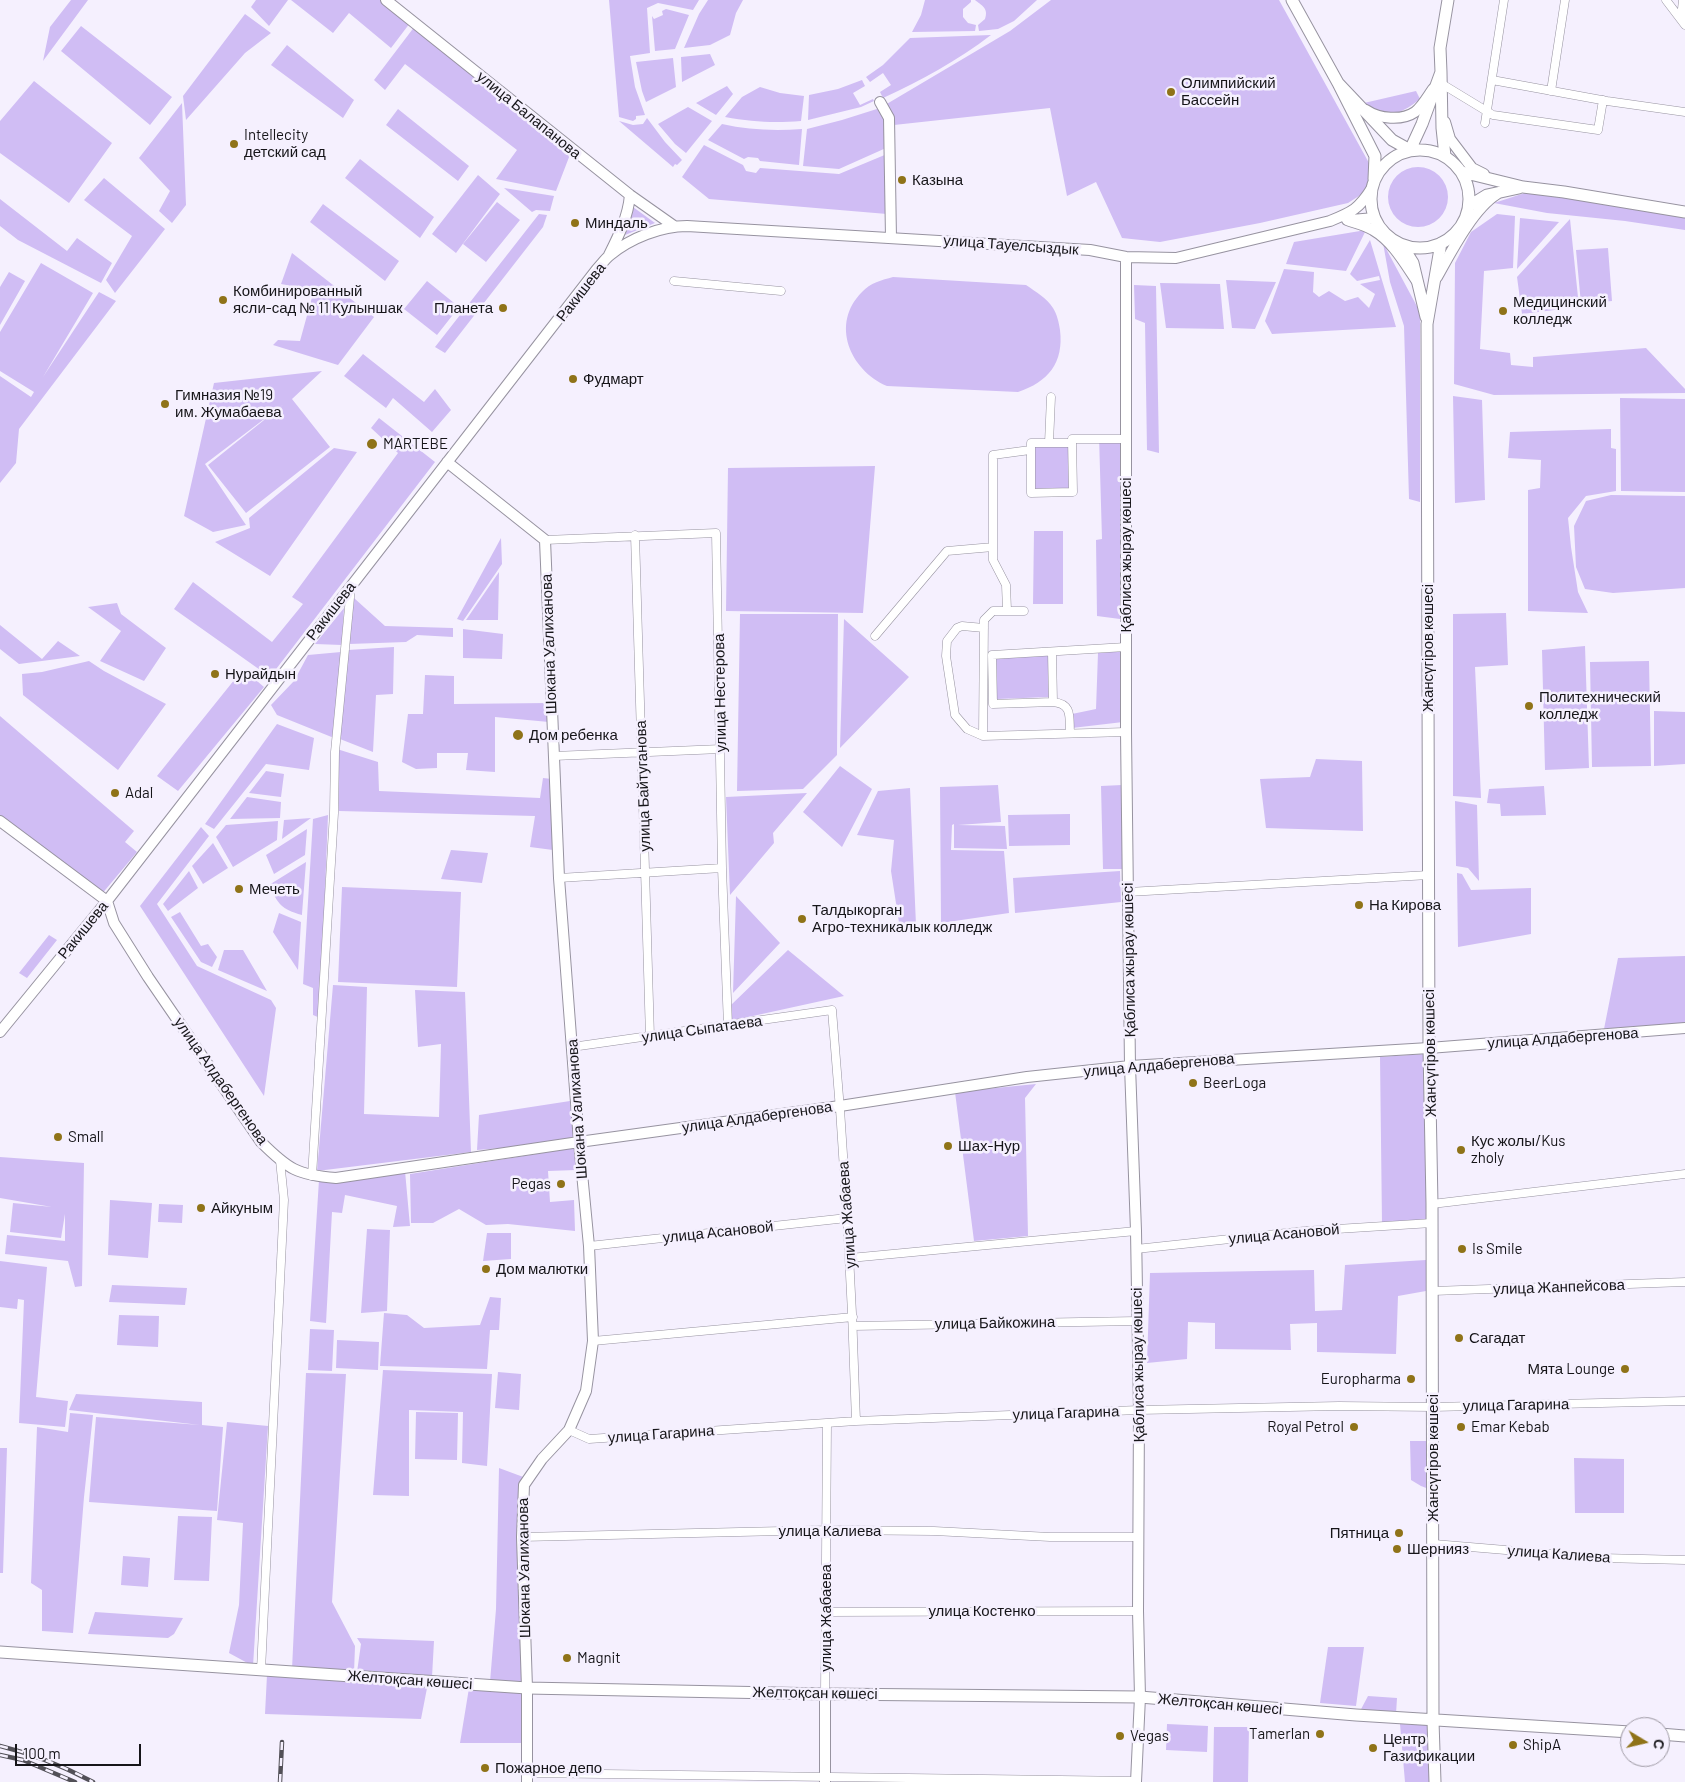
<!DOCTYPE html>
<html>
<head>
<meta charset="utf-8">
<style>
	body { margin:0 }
	#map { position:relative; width:1685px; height:1782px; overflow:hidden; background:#f5f0fe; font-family:Barlow,sans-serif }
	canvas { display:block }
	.north { position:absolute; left:1620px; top:1717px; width:50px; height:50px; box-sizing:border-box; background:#f5f0fe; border:1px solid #9c98a2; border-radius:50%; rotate:99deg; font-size:14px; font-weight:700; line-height:20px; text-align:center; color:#161519 }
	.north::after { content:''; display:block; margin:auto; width:18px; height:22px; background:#8f7318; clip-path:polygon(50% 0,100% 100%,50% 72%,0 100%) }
	.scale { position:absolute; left:15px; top:1744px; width:126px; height:22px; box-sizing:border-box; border:2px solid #161519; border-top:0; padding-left:6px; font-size:15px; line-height:18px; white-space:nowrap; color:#161519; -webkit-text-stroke:4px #f5f0fe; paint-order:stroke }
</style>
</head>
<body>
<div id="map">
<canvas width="1685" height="1782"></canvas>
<div class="north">С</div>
<div class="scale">100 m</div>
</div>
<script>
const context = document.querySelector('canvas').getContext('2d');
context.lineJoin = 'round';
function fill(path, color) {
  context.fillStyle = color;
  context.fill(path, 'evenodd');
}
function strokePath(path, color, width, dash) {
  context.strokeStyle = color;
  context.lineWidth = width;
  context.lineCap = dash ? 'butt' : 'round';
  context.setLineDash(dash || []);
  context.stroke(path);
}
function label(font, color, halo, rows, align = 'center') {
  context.font = font + ' Barlow,sans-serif';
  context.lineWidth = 5;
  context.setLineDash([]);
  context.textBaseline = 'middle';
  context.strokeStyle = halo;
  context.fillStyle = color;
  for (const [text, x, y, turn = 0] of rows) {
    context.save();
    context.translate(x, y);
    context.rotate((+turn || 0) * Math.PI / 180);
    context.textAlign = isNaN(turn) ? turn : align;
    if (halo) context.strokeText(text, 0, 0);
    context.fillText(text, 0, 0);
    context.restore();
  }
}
const green = new Path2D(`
	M71,0H88L43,61L50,27Z
	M256,0H288L269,26L251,7Z
	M291,0H382L410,23L391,48L349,13L333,33Z
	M609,0H699L693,10L658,3L647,8L650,53L630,56L635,87L645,115L636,116V119L633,121L619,117Z
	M708,0H743L736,13L730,35L710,45L684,48L699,14Z
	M925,0H971V2L963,9V17L968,23L976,25L975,31L912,32L921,15Z
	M975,0H1037L1014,21L998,29L979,31L978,25L985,19C989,8 981,5 975,0Z
	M1051,0H1279L1369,163V183L1362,194L1348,203L1260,223L1160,242L1122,238L1096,182L1067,196L1050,108L894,125L885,105L1010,31Z
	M666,9L689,15L675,49L655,51L652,16L654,19L663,15L662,11Z
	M245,14L271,33L245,53L186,120L183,96Z
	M81,26L172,97L150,125L61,51Z
	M415,26L571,152L556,191L496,179L517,150L405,64L385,90L374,80Z
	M991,35C957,61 922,80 883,98L880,92L891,85L883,73L870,82L866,77L883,65L910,38Z
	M287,45L354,100L343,118L271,65Z
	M710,54L715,65L682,82L681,57Z
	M673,58L676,87L646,102L642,91L636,62Z
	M862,80L865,86L853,93L860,105L873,99L874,101L861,107L808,120L809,95L838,89Z
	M34,81L112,143L69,203L0,153V121Z
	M727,86L733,94L716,115L696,103Z
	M760,87L780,93L804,96L801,121C774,123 752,122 725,117L742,97Z
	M1416,91L1420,99C1403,113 1380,124 1364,103Z
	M182,103L186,205L172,223L159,211L170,191L139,158Z
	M688,107L712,121L686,153L675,144L658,124Z
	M880,108L884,116L886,148L839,169L803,166L807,129L842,120Z
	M398,109L469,166L458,181L386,125Z
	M647,118L665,142L682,160L677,165L675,164L673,167L619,121L633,125L643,124Z
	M722,124C748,130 775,131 802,129L799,165L760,161L758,158L748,157L744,159L708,140Z
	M704,145L743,165L746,171L756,173L760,168L839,174L887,154V214L709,199L682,177Z
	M360,159L434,217L420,238L345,178Z
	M1388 197a30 30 0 1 1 60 0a30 30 0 1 1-60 0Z
	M478,175L500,194L456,253L432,234Z
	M104,178L165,229L115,293L106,280L132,236L84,200Z
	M504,188L554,196L550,211L536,210L532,212Z
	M1528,192L1685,218V230L1625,221L1547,213L1494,203Z
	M0,199L67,251L77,238L112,263L101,283L18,240L0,226Z
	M497,202L520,220L486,262L463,244Z
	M323,204L399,261L385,281L310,222Z
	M633,207L655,223L625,235Z
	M539,214L547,215L543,227L445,353L435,347Z
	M1497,214L1515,216L1513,268L1484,271L1480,349L1510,353L1511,365L1533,367V357L1646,348L1685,389V393L1494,395L1454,384L1455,263L1471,232Z
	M1520,218L1559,222L1517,269Z
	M1570,219L1579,307L1522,314L1517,277Z
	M1366,230L1346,271L1286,264L1294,242Z
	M1370,240L1396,327L1272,334L1265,321L1284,269L1314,272L1313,292L1319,297L1329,291L1345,301L1358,297L1369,308L1375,294L1360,284L1380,280L1379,276L1357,281L1350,274Z
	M1383,243L1420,312V502L1409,499L1404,326L1390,282Z
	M1608,248L1612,301L1581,304L1576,250Z
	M292,253L374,317L338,365L273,345L278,340L300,341L314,290L281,284Z
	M41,263L93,293L43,377L99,292L116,301L19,429L16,463L0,483V376L31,397L34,392L0,371V332Z
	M9,272L25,281L0,325V287Z
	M893,277L1026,285C1036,292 1047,298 1053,308C1057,314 1059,323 1060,330C1064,363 1048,382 1018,392L887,386C850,370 830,324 862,292C870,283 882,280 893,277Z
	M1226,280L1276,282L1255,329L1232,328Z
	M427,281L459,307L437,335L404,309Z
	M1160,283L1220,284L1224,329L1166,328Z
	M1134,285L1156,286L1159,453L1147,450L1145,323L1135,319Z
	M363,354L424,402L435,389L451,410L432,432L393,398L386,408L344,376Z
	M322,371L292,399L330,447L246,513L208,465L284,404L205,464L246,525L213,532L184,516L214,383Z
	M1453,396L1482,400L1485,500L1455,503Z
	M1620,398L1685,399V492L1621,491Z
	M379,418L435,462L270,677L174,609L193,582L272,642L303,604L292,597L398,453L371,428Z
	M1611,429V448L1616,449V491L1586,496L1568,518L1571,547L1578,592L1588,613L1528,611V490L1540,488L1541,460L1508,458L1510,432Z
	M1121,435L1120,619L1097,616L1096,540L1102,539L1099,436Z
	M1035,446H1069L1070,489L1034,490Z
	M334,448L357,452L270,576L215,542L250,528L249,518Z
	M875,466L863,613L726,611L728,468Z
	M1611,495L1685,496V588L1613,593L1585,589L1576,567L1574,526L1586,501Z
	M1034,531H1063V604H1033Z
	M501,538L502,564L463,621L457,619Z
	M499,572L498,620H466Z
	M354,598L385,626L453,628V637L417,635L406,642L349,644Z
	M117,603L121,614L166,648L144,681L100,661L121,631L88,607Z
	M344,608L342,645L315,644Z
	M1506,613L1508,665L1475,667L1481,798L1453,796V614Z
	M740,614H838L837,755L803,789L737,791Z
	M844,619L909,677L840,748Z
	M0,625L42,659L58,641L80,656L19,664L0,649Z
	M463,629L503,634L502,659L463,658Z
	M1585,646L1589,768L1545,770L1542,650Z
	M394,647L393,694L376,695L373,752L340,739L348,650Z
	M1122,651L1123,722L1072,728V714L1096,709L1098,653Z
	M341,652L334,738L277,715L271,705L294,681L308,655Z
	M1048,655L1049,697L997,699L996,658Z
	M89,661L104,671L166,704L118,770L23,695L22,674L42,672Z
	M1649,661L1651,766L1592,767L1590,662Z
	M243,669L264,687L178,791L157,776Z
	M425,675L454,676V704L548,703L549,722L495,717V772L466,770L468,753H437V768L416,769L402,762L408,714H423Z
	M1654,711L1685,712V764L1654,766Z
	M0,716L134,831L125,842L137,852L101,895L0,815Z
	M277,724L314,738L309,770L266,764L214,829L205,824Z
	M337,749L378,762L379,791L540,798L543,778L552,779L553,850L530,847L535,816L339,811Z
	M1316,759L1362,761L1363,831L1266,828L1260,779L1310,777Z
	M840,766L872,789L842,847L803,812Z
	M266,771L284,774L281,797L249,793Z
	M998,785L1001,822L958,825L1005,826L1007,849L954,848V824L952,825L951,850L1004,851L1009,913L941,923L940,787Z
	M1122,785V869H1103L1101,786Z
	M1544,786L1546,815L1501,816L1500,804L1487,803L1489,789Z
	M910,788L916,925L900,929L891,871L894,840L857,835L878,791Z
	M807,793L773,833L774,843L730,895L726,797Z
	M247,797L281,802L280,818L230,819Z
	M1455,801L1477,805L1479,881L1468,868L1456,866Z
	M1070,814V845L1009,846L1008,815Z
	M328,815L320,1018L313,1015V988L303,984L313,819Z
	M311,818L282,839L284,820Z
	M278,821L277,840L233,867L216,837L226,825Z
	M201,827L209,836L157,904L197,966L271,1000L276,1008L264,1096L140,906Z
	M307,829L305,855L274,874L266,855Z
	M213,843L228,868L203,884L192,866Z
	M451,850L488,853L482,883L441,879Z
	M306,862L302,914V915C281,909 278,904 269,885Z
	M189,871L198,888L168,911L163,904Z
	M1120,871L1121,902L1015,913L1013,878Z
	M1457,873L1462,874L1471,890L1531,888V934L1458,947Z
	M342,887L461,892L457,987L338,982Z
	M736,896L780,943L733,993Z
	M180,912L201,946L208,944L217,957L212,967L201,962L171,917Z
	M279,913L301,922L298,970L273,932Z
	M49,935L57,940L27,978L19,973Z
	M224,950H243L267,991L218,970Z
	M788,950L844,996L730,1021L731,1005Z
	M1685,956V1023L1604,1029L1618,958Z
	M333,985L367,987L364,1114L439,1117L441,1044L418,1047L415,990L465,992L471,1152L317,1171Z
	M1424,1054L1428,1219L1382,1224L1380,1057Z
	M1036,1084L1025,1098L1028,1236L974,1241L955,1092Z
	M570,1101L575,1142L477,1150L479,1115Z
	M574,1148L576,1170L548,1171L550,1202L574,1200L575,1231L508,1224L486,1225L459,1209L433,1223H411L410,1174Z
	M0,1157L84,1163L82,1286L75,1287L68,1261L5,1254L7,1235L65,1241V1214L61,1238L10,1232L13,1203L52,1207L0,1198Z
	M405,1171L410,1226L393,1227L397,1206L345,1195L342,1213L332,1212L326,1323L310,1321L319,1180Z
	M110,1200L152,1203L148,1258L108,1255Z
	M159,1204L183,1205L182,1223L158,1222Z
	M367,1229L390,1230L387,1311L361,1313Z
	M487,1233H511V1259L483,1261Z
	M1426,1260V1291L1398,1296L1396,1354L1317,1352V1323L1290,1324L1291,1350L1215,1349V1323L1188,1322L1187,1359L1147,1363L1150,1273L1314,1270L1315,1311L1342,1310L1345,1265Z
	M0,1261L47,1267L36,1397L68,1401L65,1427L19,1423L24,1300L18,1299L17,1309L0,1307Z
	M112,1285L187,1288L185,1305L109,1302Z
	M490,1297L501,1298L499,1330H490L487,1369L380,1366L384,1313L407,1315L424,1328L480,1325Z
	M119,1315L159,1316L158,1347L117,1345Z
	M310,1329L334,1330L332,1371L308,1370Z
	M337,1340L379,1342L378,1370L336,1368Z
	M383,1370L492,1374L487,1466L462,1463L463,1412L409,1410V1496L373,1495Z
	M498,1372L521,1374L519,1410L495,1408Z
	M306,1373L346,1374L332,1602L355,1646L354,1673L292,1669Z
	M76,1394L202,1402V1425L223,1427L217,1511L89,1502L96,1417L200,1425L69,1410Z
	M416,1412L458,1413L457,1460L415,1459Z
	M70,1413L93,1415L84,1497L73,1633L42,1631V1590L31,1583L37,1427L68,1432Z
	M227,1422L268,1426L253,1666L229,1653L239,1605L243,1523L217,1520Z
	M1410,1441H1430L1429,1489L1421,1486L1411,1480Z
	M0,1448H7L3,1573H0Z
	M1574,1458L1624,1459V1513H1575Z
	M499,1468L526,1478L524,1685L490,1682L496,1609Z
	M178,1516L212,1517L209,1581L174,1580Z
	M123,1556L150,1558L148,1587L121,1585Z
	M95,1612L183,1618L174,1634L168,1638L88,1634Z
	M357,1638L434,1641L432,1677L357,1672L361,1644Z
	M1328,1647H1364L1356,1706L1320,1703Z
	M267,1675L428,1683L421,1719L265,1714Z
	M469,1688L521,1691L522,1743H460Z
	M1368,1696L1397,1698L1396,1714L1359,1713Z
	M1167,1724L1208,1726L1207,1752L1166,1750Z
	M1400,1724L1430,1725L1431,1782H1405Z
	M1214,1727H1249L1248,1782H1213Z`);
const minor = new Path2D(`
	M1666,0L1685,25
	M1681,18L1683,0
	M1492,80L1607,101L1685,112
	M1442,84L1493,115L1598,130L1603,100
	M1551,91L1565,0
	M1485,123L1504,0
	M674,281L781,291
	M1049,443L1051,397
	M1072,443H1031V493L1073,492L1072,439H1126
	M635,535L650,1037
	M545,540L716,533L722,868L728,1026
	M1007,610L1006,585L993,560V455L1030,450
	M984,628L962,626L957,628L947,641L946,656L955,715L967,729L983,736L1126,732
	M875,636L947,551L993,547
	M1052,652L1053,702L993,704L992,655L1126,647
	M1053,702C1073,704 1069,717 1070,733
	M983,736L984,620L993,611H1024
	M554,756L721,749
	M559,878L722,868
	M1128,892L1429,875
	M572,1047L832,1010C844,1147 852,1284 856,1421
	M312,1176L334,813L335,752L351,587
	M1432,1204L1685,1174
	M589,1246L847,1218
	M1136,1249L1305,1231L1432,1223
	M850,1258L1136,1231
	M1433,1291L1685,1282
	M853,1326L1137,1321
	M593,1341L853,1317
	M569,1430L589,1439L856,1421L1139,1410L1339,1406L1433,1407L1685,1401
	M522,1537L826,1530L934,1531L1050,1537H1138
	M1434,1544L1601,1558L1685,1560
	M826,1612L1138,1611
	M261,1670L284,1200L280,1160
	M825,1694L827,1423
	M527,1773L1136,1781`);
const tertiary = new Path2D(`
	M386,0L630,195L674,226
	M880,102L889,118L891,238
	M1366,110C1379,119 1402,121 1415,112C1422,107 1428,96 1433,89
	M1445,122L1450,139L1472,168L1484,174
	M1347,220C1355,223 1365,225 1373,230C1392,241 1404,262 1416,280
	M1351,220L1375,218
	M609,255C619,235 628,217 630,195
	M1126,257V732L1130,1066L1136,1231L1139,1410L1138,1611L1140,1697L1136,1782
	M1437,277C1451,252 1473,209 1497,194
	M447,462L545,540L559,878L579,1142L589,1246L593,1341L586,1391L569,1430L542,1459L524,1485L522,1537L527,1688V1782
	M0,821L107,901L114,923L148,977L261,1142C288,1169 297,1175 336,1178L579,1142L840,1106L1027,1077L1130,1066L1429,1048L1685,1028
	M0,1032L107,901L597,269C601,265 605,259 610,255C631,238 661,226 687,226L1090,250L1126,257L1176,258L1330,221C1352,212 1359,209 1372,188
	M825,1694V1782`);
const secondary = new Path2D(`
	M1292,0L1338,83L1375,156L1374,179
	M1441,72L1440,48L1448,0
	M1338,83L1392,140L1410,150L1422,124L1441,72L1442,128L1445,156
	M1371 199a49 49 0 1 1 98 0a49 49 0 1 1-98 0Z
	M1462,172L1523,187L1564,192L1685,212
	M1469,206L1487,195L1519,188
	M1401,244L1413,263L1426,317
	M0,1652L527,1688L825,1694L1140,1697L1356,1715L1630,1732
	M1660,1734L1685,1736
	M1435,1782L1433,1721L1432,1204L1429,1048L1427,324L1441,243`);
const rail = new Path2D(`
	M0,1746C33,1754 63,1766 93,1782
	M0,1755L23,1760L75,1782
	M280,1782L282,1742`);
const markers = [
	[1171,92,5,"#8f7318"],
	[234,144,5,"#8f7318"],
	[902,180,5,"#8f7318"],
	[575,223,5,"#8f7318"],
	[223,300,5,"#8f7318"],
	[503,308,5,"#8f7318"],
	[1503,311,5,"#8f7318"],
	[573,379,5,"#8f7318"],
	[165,404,5,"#8f7318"],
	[372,444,6,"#8f7318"],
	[215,674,5,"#8f7318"],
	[1529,706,5,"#8f7318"],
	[518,735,6,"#8f7318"],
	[115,793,5,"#8f7318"],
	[239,889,5,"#8f7318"],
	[1359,905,5,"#8f7318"],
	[802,919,5,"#8f7318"],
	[1193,1083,5,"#8f7318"],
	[58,1137,5,"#8f7318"],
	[948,1146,5,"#8f7318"],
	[1461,1150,5,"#8f7318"],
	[561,1184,5,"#8f7318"],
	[201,1208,5,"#8f7318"],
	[1462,1249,5,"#8f7318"],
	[486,1269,5,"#8f7318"],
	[1459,1338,5,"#8f7318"],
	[1625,1369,5,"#8f7318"],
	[1411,1379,5,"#8f7318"],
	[1354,1427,5,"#8f7318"],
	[1461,1427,5,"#8f7318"],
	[1399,1533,5,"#8f7318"],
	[1397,1549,5,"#8f7318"],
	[567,1658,5,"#8f7318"],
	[1320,1734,5,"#8f7318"],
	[1120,1736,5,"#8f7318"],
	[1513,1745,5,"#8f7318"],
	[1373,1748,5,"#8f7318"],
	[485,1768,5,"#8f7318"]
];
const poiNames = [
	["Олимпийский",1181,83],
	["Бассейн",1181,100],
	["Intellecity",244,135],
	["детский сад",244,152],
	["Казына",912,180],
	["Миндаль",585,223],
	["Комбинированный",233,291],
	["ясли-сад № 11 Кулыншак",233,308],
	["Медицинский",1513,302],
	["колледж",1513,319],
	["Планета",493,308,"right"],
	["Фудмарт",583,379],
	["Гимназия №19",175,395],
	["им. Жумабаева",175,412],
	["MARTEBE",383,444],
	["Нурайдын",225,674],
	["Политехнический",1539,697],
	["колледж",1539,714],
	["Дом ребенка",529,735],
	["Adal",125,793],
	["Мечеть",249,889],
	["На Кирова",1369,905],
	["Талдыкорган",812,910],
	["Агро-техникалык колледж",812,927],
	["BeerLoga",1203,1083],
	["Small",68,1137],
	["Кус жолы/Kus",1471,1141],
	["zholy",1471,1158],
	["Шах-Нур",958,1146],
	["Pegas",551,1184,"right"],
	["Айкуным",211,1208],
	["Is Smile",1472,1249],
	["Дом малютки",496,1269],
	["Сагадат",1469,1338],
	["Мята Lounge",1615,1369,"right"],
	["Europharma",1401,1379,"right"],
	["Royal Petrol",1344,1427,"right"],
	["Emar Kebab",1471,1427],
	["Пятница",1389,1533,"right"],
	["Шернияз",1407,1549],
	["Magnit",577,1658],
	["Tamerlan",1310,1734,"right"],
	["Vegas",1130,1736],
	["Центр",1383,1739],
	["Газификации",1383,1756],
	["ShipA",1523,1745],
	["Пожарное депо",495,1768]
];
const streetNames = [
	["улица Балапанова",529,115,39],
	["улица Тауелсыздык",1011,245,4],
	["Ракишева",581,292,-52],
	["Қаблиса жырау көшесі",1126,555,-90],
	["Ракишева",331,611,-52],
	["Шокана Уалиханова",549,644,-92],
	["Жансүгіров көшесі",1428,648,-90],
	["улица Нестерова",720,693,-91],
	["улица Байтуганова",643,786,-92],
	["Ракишева",83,930,-51],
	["Қаблиса жырау көшесі",1129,960,-91],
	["улица Сыпатаева",702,1029,-8],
	["улица Алдабергенова",1563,1038,-4],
	["Жансүгіров көшесі",1430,1053,-91],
	["улица Алдабергенова",1159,1065,-5],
	["улица Алдабергенова",221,1081,55],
	["Шокана Уалиханова",577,1109,-94],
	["улица Алдабергенова",757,1117,-8],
	["улица Жабаева",847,1215,-94],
	["улица Асановой",718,1232,-6],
	["улица Асановой",1284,1234,-5],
	["улица Жанпейсова",1559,1287,-2],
	["улица Байкожина",995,1323,-1],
	["Қаблиса жырау көшесі",1138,1365,-91],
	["улица Гагарина",1516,1405,-1],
	["улица Гагарина",1066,1413,-2],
	["улица Гагарина",661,1434,-4],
	["Жансүгіров көшесі",1433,1458,-90],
	["улица Калиева",830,1531],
	["улица Калиева",1559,1554,4],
	["Шокана Уалиханова",524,1568,-91],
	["улица Костенко",982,1611],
	["улица Жабаева",826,1618,-90],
	["Желтоқсан көшесі",410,1680,4],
	["Желтоқсан көшесі",815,1693,1],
	["Желтоқсан көшесі",1220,1704,5]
];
fill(green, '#d0bdf4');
strokePath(minor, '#9793a0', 9);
strokePath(tertiary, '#9793a0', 12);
strokePath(secondary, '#9793a0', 13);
strokePath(minor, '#fff', 8);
strokePath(tertiary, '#fff', 10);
strokePath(secondary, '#fff', 11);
strokePath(rail, '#525057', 4.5);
strokePath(rail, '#f5f0fe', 2.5, [8]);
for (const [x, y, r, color] of markers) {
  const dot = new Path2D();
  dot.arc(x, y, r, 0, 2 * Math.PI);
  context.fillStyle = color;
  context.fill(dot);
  strokePath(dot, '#f5f0fe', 2);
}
label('15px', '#161519', '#f5f0fe', poiNames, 'left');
label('15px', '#161519', '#f5f0fe', streetNames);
</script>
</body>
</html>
